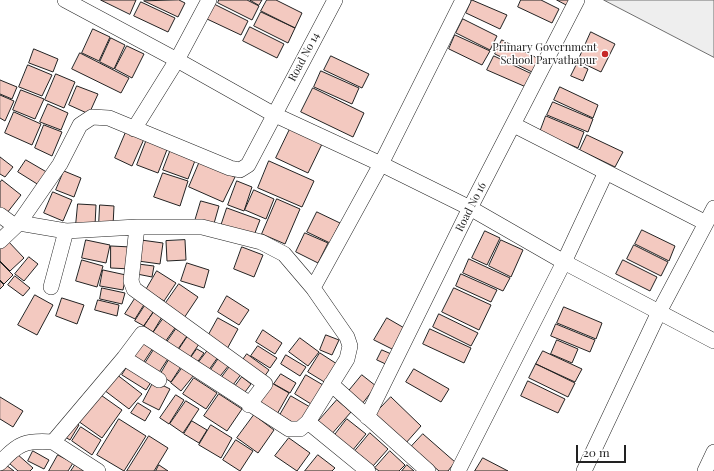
<!DOCTYPE html>
<html>
<head>
<meta charset="utf-8">
<style>
	body { margin:0 }
	#map { position:relative; width:714px; height:471px; overflow:hidden; background:#fff; font-family:"Playfair Display",serif }
	canvas { display:block }
	.scale { position:absolute; left:576px; top:445px; width:50px; height:18px; box-sizing:border-box; border:2px solid #222; border-top:0; padding-left:5px; font-size:12px; line-height:14px; white-space:nowrap; color:#222; -webkit-text-stroke:3px #fff; paint-order:stroke }
</style>
</head>
<body>
<div id="map">
<canvas width="714" height="471"></canvas>
<div class="scale">20 m</div>
</div>
<script>
const context = document.querySelector('canvas').getContext('2d');
context.lineJoin = 'round';
function fill(path, color) {
  context.fillStyle = color;
  context.fill(path, 'evenodd');
}
function strokePath(path, color, width, dash) {
  context.strokeStyle = color;
  context.lineWidth = width;
  context.lineCap = dash ? 'butt' : 'round';
  context.setLineDash(dash || []);
  context.stroke(path);
}
function label(font, color, halo, rows, align = 'center') {
  context.font = font + ' "Playfair Display",serif';
  context.lineWidth = 3;
  context.setLineDash([]);
  context.textBaseline = 'middle';
  context.strokeStyle = halo;
  context.fillStyle = color;
  for (const [text, x, y, turn = 0] of rows) {
    context.save();
    context.translate(x, y);
    context.rotate((+turn || 0) * Math.PI / 180);
    context.textAlign = isNaN(turn) ? turn : align;
    if (halo) context.strokeText(text, 0, 0);
    context.fillText(text, 0, 0);
    context.restore();
  }
}
const green = new Path2D(`
	M604,0H714V57Z`);
const building = new Path2D(`
	M101,0H136L130,14Z
	M179,0L185,3L178,17L144,1Z
	M219,0H247L259,6L252,20L218,3Z
	M250,0H262L259,5Z
	M267,0H276L302,13L295,28L261,11Z
	M472,0L507,15L500,29L466,13Z
	M521,0H541L559,9L552,23L518,7Z
	M557,0H569L567,5Z
	M141,2L175,18L168,32L134,16Z
	M214,4L248,21L241,35L207,19Z
	M261,12L295,28L288,43L254,26Z
	M463,19L497,36L490,50L456,33Z
	M250,27L284,44L277,58L243,41Z
	M93,29L110,37L99,61L82,53Z
	M591,32L615,44L601,72L578,61Z
	M455,35L490,51L482,65L449,49Z
	M111,38L125,45L114,69L100,62Z
	M502,40L539,59L532,72L495,54Z
	M127,46L144,54L132,78L115,69Z
	M34,49L58,59L53,72L29,63Z
	M80,53L129,78L121,93L72,69Z
	M331,56L369,74L362,88L324,70Z
	M494,56L532,74L526,87L487,70Z
	M577,64L588,69L583,81L571,76Z
	M28,65L52,75L42,96L19,87Z
	M321,71L359,88L352,104L314,87Z
	M56,74L75,82L64,108L45,100Z
	M0,80L17,87L12,99L0,94Z
	M77,86L98,94L89,114L69,105Z
	M560,87L598,105L593,118L554,100Z
	M313,88L364,113L353,137L301,112Z
	M21,90L44,99L35,119L13,110Z
	M0,95L14,101L5,121L0,118Z
	M553,102L593,119L588,132L547,115Z
	M48,104L68,113L61,130L40,122Z
	M14,112L41,124L32,145L5,133Z
	M546,116L584,132L578,148L540,132Z
	M44,125L62,132L52,156L35,148Z
	M290,129L322,144L308,173L276,158Z
	M126,132L144,139L132,166L115,158Z
	M587,135L623,152L615,167L580,150Z
	M147,139L168,147L158,173L137,165Z
	M171,149L196,158L188,179L163,170Z
	M0,157L13,167L5,177L0,174Z
	M26,160L50,174L42,187L18,172Z
	M200,161L235,177L223,202L189,187Z
	M269,161L314,181L302,207L258,188Z
	M64,171L81,178L74,197L56,190Z
	M163,173L188,181L180,206L154,197Z
	M2,180L21,195L7,213L0,208V183Z
	M237,181L252,187L244,211L228,205Z
	M254,190L274,199L266,219L245,210Z
	M53,192L72,200L63,221L44,213Z
	M277,199L300,209L285,244L262,234Z
	M201,201L219,206L213,227L195,221Z
	M78,204L96,205L95,226L76,225Z
	M100,205L114,206L113,226L99,225Z
	M227,208L260,220L253,238L221,226Z
	M317,212L340,223L330,243L307,232Z
	M642,230L675,246L669,261L635,244Z
	M485,231L500,238L487,265L472,258Z
	M305,233L328,243L318,263L296,252Z
	M7,240L24,258L10,271L0,261V247Z
	M86,240L110,245L106,263L82,258Z
	M141,240L163,243L160,264L138,261Z
	M185,240L186,260L167,261L166,241Z
	M501,240L523,250L511,277L489,266Z
	M634,245L668,262L661,276L627,259Z
	M111,246L131,247V269L111,268Z
	M242,247L263,255L254,277L234,269Z
	M29,257L38,264L24,281L15,274Z
	M469,259L510,278L503,291L463,273Z
	M82,260L103,266L97,287L76,281Z
	M623,260L657,277L650,291L616,274Z
	M0,262L13,275L4,284L0,280Z
	M187,263L209,270L204,288L181,281Z
	M138,264L154,266L152,277L137,274Z
	M103,270L126,275L123,290L100,286Z
	M157,271L176,283L164,301L146,290Z
	M461,274L497,290L491,302L456,286Z
	M15,276L30,288L23,296L8,285Z
	M0,281L4,285L0,289Z
	M179,284L198,297L182,321L163,307Z
	M102,288L125,293L122,304L100,299Z
	M454,288L491,305L479,330L442,312Z
	M35,295L53,305L37,335L18,325Z
	M227,296L249,310L239,325L218,312Z
	M136,297L145,303L135,319L125,314Z
	M62,298L84,305L77,324L56,316Z
	M98,300L119,305L117,316L95,310Z
	M146,304L155,309L144,326L135,321Z
	M564,307L602,323L596,339L557,323Z
	M154,312L162,317L153,332L144,326Z
	M439,314L478,333L471,346L433,327Z
	M218,318L238,329L227,349L207,338Z
	M387,318L406,329L394,350L374,340Z
	M163,319L175,328L165,342L153,333Z
	M556,324L595,340L590,352L551,336Z
	M176,329L187,336L178,349L167,342Z
	M430,329L471,348L464,363L423,344Z
	M263,330L282,343L275,354L256,342Z
	M326,335L339,340L332,355L320,350Z
	M188,336L199,344L189,359L178,351Z
	M300,338L319,352L308,366L289,352Z
	M142,340L153,348L141,366L130,359Z
	M557,340L578,349L572,363L551,354Z
	M258,346L277,358L270,368L251,356Z
	M155,348L169,357L158,374L144,365Z
	M197,349L204,353L196,364L190,359Z
	M208,350L218,357L206,374L196,366Z
	M382,350L396,356L392,367L377,360Z
	M543,351L582,369L575,382L536,364Z
	M320,353L337,364L326,383L308,372Z
	M247,354L269,370L262,380L240,364Z
	M286,355L306,367L300,376L281,364Z
	M170,358L182,365L171,382L160,375Z
	M219,358L229,365L217,380L208,374Z
	M129,364L153,379L146,390L122,375Z
	M536,364L575,383L568,397L529,378Z
	M231,365L242,373L230,389L219,381Z
	M183,367L194,375L181,391L171,383Z
	M414,369L449,389L441,402L406,382Z
	M116,374L142,394L129,409L104,390Z
	M281,374L296,383L290,393L274,384Z
	M306,375L323,385L311,404L295,394Z
	M362,375L376,386L362,404L348,392Z
	M242,377L251,384L242,396L233,389Z
	M194,378L217,393L206,409L183,394Z
	M154,381L170,389L159,410L143,402Z
	M528,381L565,399L558,413L521,396Z
	M270,382L289,393L276,416L257,404Z
	M98,393L122,410L102,438L78,421Z
	M219,394L242,409L227,431L204,416Z
	M176,395L184,400L169,424L160,418Z
	M291,396L310,407L299,426L280,415Z
	M0,397L23,411L13,427L0,419Z
	M391,397L421,426L405,444L374,415Z
	M337,400L351,412L330,436L316,424Z
	M186,401L199,409L183,433L170,424Z
	M138,403L151,411L145,421L131,413Z
	M254,415L274,430L258,453L237,438Z
	M119,419L146,436L124,471L97,455Z
	M347,419L366,434L352,451L334,436Z
	M72,420L79,425L70,440L62,435Z
	M192,421L207,430L199,443L184,434Z
	M211,425L232,438L221,458L199,445Z
	M81,427L101,440L92,455L72,441Z
	M370,433L388,449L373,466L355,451Z
	M423,434L455,462L448,471H439L411,447Z
	M149,436L168,448L154,471H127Z
	M289,438L310,453L297,471L275,456Z
	M236,440L253,451L240,471L223,460Z
	M33,451L49,460L44,469L28,461Z
	M390,451L405,465L399,471H379L375,468Z
	M17,454L33,468L30,471H18L9,463Z
	M58,455L73,463L68,471H49Z
	M318,455L335,468L332,471H305Z
	M483,458L508,471H475Z
	M6,465L14,471H1Z
	M75,465L84,471H71Z
	M159,465L168,471H156Z
	M407,465L414,471H402Z`);
const minor = new Path2D(`
	M65,0L177,60L273,114L381,164L470,208L564,262L714,341
	M514,125L706,223
	M134,129L177,60L209,0
	M0,215L15,226
	M19,223L66,231L137,227H202L261,242L284,254L313,288L347,337L350,346L347,359L308,422
	M137,227L131,281L134,289L265,384L249,405
	M0,241L19,223L60,164L80,125L92,117L109,118L230,168L240,170L248,165L335,0
	M51,287L66,231
	M313,288L381,164L463,0
	M124,358L159,380
	M331,384L428,471
	M367,417L470,208L577,0
	M53,442L98,471
	M0,463C18,443 26,440 53,442L124,358L142,334L289,429H300L308,422L368,471
	M458,471L564,262L606,172
	M584,471L659,312L714,208
	M705,471L714,452`);
const markers = [
	[605,54,4,"#c62828"]
];
const poiNames = [
	["Primary Government",597,48],
	["School Parvathapur",597,61]
];
const streetNames = [
	["Road No 14",304,57,-62],
	["Road No 16",471,207,-63]
];
fill(green, '#eee');
strokePath(green, '#6f6f6f', 1);
fill(building, '#f3c9c0');
strokePath(building, '#222', 1);
strokePath(minor, '#222', 16);
strokePath(minor, '#fff', 15);
for (const [x, y, r, color] of markers) {
  const dot = new Path2D();
  dot.arc(x, y, r, 0, 2 * Math.PI);
  context.fillStyle = color;
  context.fill(dot);
  strokePath(dot, '#fff', 1.5);
}
label('11px', '#222', '#fff', poiNames, 'right');
label('11px', '#222', '#fff', streetNames);
</script>
</body>
</html>
